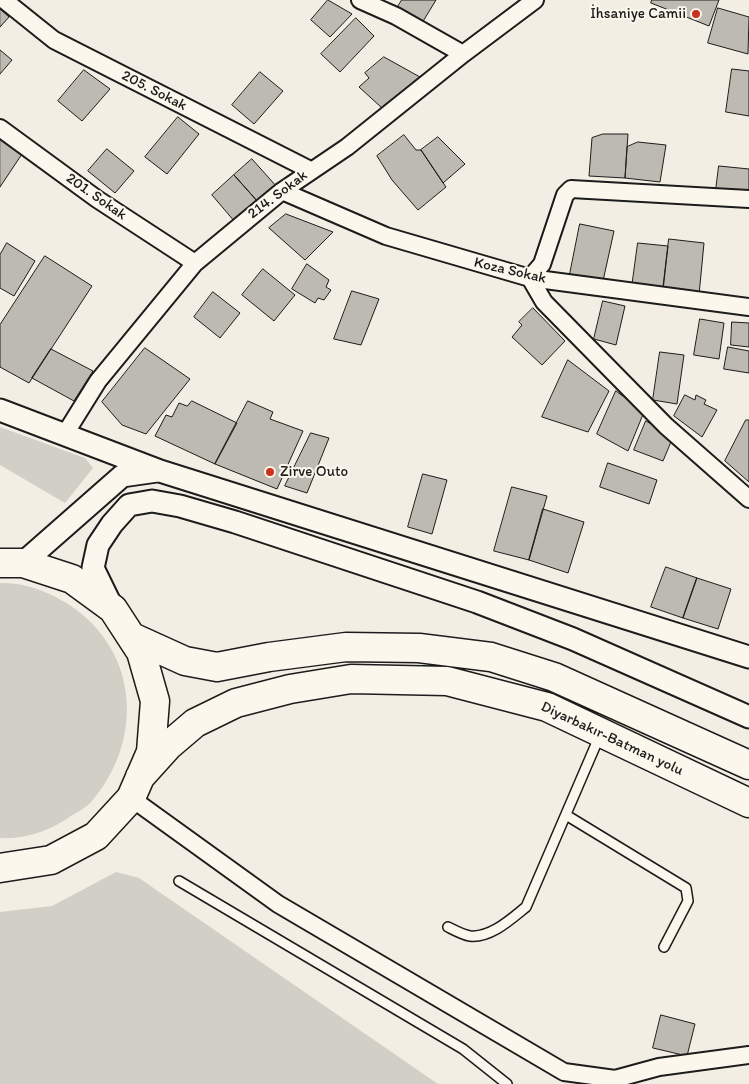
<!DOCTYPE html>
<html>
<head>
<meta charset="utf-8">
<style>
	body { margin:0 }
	canvas { display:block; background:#f2eee4 }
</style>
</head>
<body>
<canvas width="749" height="1084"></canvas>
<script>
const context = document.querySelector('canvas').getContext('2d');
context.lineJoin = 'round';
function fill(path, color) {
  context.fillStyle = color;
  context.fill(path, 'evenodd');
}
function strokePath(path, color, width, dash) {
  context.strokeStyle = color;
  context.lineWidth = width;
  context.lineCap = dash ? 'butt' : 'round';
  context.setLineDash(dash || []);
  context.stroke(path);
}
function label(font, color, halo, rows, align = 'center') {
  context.font = font + ' Itim,sans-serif';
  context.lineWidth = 4;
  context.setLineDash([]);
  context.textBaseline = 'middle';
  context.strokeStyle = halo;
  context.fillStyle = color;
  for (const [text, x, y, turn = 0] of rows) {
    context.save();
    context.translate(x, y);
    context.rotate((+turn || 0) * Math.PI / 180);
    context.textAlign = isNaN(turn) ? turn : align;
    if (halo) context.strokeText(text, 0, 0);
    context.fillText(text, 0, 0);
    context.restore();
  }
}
const green = new Path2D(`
	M0,427L85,458L93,468L65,503L0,465Z
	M0,583C25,582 50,592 71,606C139,652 144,740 92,801C87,807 78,812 71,816C51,830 25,840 0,838Z
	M116,872L139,878L438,1084H0V912L52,906Z`);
const building = new Path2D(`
	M328,0L352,14L330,37L311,20Z
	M402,0H436L422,23L397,8Z
	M652,0H719L709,26L651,3Z
	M718,8L749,17L748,54L708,43Z
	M0,9L9,17L0,27Z
	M356,18L374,36L340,72L321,54Z
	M0,50L12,60L0,74Z
	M384,57L420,77L382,108L359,87L369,78L365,73Z
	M732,69L749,71V116L726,112Z
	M84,70L110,89L82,121L58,101Z
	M260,72L283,91L254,124L232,105Z
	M178,117L199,134L167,174L145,157Z
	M603,134H628L625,178L589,176L592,138Z
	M404,135L416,150H421L446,187L418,210L392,180L377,156Z
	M438,137L465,164L443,183L421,150Z
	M0,139L22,154L0,187Z
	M638,142L666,145L660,182L625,178L627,147Z
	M107,149L134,171L115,193L88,171Z
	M252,159L277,187L258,202L234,175Z
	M719,166L749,169V193L716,190Z
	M234,175L258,202L235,222L212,195Z
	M286,214L333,232L305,260L269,228Z
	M580,224L614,231L603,281L570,274Z
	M669,239L704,243L699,295L663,290Z
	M7,243L35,261L14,296L0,288V255Z
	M638,243L668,246L663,290L632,287Z
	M45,256L92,286L29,383L0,367V325Z
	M307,264L329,280L326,287L331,290L324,300L318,298L315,303L292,289Z
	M263,269L295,295L274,321L242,295Z
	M352,291L379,299L361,345L334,339Z
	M213,292L240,313L220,338L194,317Z
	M603,301L625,306L616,345L594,339Z
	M533,308L565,341L542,365L512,337L522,325L519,322Z
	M700,319L724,323L719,359L694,355Z
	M732,322L749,323V347L731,345Z
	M728,347L749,351V373L724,369Z
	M145,348L190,379L146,434L122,425L102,402Z
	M51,349L93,371L74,401L32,378Z
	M660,352L684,355L677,404L653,400Z
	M568,360L609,391L588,432L542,417Z
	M616,391L644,412L628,451L597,434Z
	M685,395L695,400L696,395L706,400L704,404L717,410L702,437L674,416Z
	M192,401L237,423L215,464L155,436L166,415L172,417L179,403L187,406Z
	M248,401L273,412L270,419L303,431L277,489L215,464Z
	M746,420H749V482L725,461Z
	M646,421L673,437L663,461L634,450Z
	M311,433L329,438L307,493L285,486Z
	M608,463L657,480L649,504L600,487Z
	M423,474L447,480L432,534L408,527Z
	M512,487L547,496L529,560L494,551Z
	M543,509L584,522L568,573L529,560Z
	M666,567L697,578L683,618L651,607Z
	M697,578L731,589L718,629L683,618Z
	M661,1015L695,1024L687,1056L653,1048Z`);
const service = new Path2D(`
	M566,815L686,888L688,901L664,947
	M179,881L463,1049L507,1084
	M448,927C454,930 463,935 470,936C491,938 511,919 526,907L600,735`);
const minor = new Path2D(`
	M4,0L54,40L310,170
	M360,0L396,16L463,54
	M0,128L97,199L195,263
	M282,191L386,236L530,278L749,307
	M749,199L571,189L565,195L542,264L530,278L544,302L666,426L749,499
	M65,434L98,381L195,263L282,191L347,147L463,54L535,0
	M131,798L278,904L564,1072L615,1079L659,1067L749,1055`);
const tertiary = new Path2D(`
	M0,410L160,471L749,657
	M23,563L122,476L157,471
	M113,609L93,568L98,545L112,524L129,505L152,501L180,506L235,522L477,602L573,639L749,717`);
const trunk = new Path2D(`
	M0,563H23L72,579L113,609L141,652L155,701L151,752L131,798L96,836L51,860L0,868
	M132,637L185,661L217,667L269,657L346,647L419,648L491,657L554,677L749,765
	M140,777L168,746L195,723L236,703L290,689L351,679L447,681L547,707L749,803`);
const markers = [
	[696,14,5,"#c8321e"],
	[270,472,5,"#c8321e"]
];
const poiNames = [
	["İhsaniye Camii",686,14],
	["Zirve Outo",280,472,"left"]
];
const streetNames = [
	["205. Sokak",154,91,27],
	["214. Sokak",278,195,-37],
	["201. Sokak",96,197,35],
	["Koza Sokak",510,271,13],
	["Diyarbakır-Batman yolu",612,739,25]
];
fill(green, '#d2cfc6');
fill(building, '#bdbab1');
strokePath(building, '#1c1c1c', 1);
strokePath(service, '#1c1c1c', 12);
strokePath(minor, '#1c1c1c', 20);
strokePath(tertiary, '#1c1c1c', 25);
strokePath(trunk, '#1c1c1c', 31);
strokePath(service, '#fbf7ec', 9);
strokePath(minor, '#fbf7ec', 16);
strokePath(tertiary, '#fbf7ec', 21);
strokePath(trunk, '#fbf7ec', 28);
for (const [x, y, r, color] of markers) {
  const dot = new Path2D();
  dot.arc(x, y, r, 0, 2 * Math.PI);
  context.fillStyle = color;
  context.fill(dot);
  strokePath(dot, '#fbf7ec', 2);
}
label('15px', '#1c1c1c', '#fbf7ec', poiNames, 'right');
label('15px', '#1c1c1c', '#fbf7ec', streetNames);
</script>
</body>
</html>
